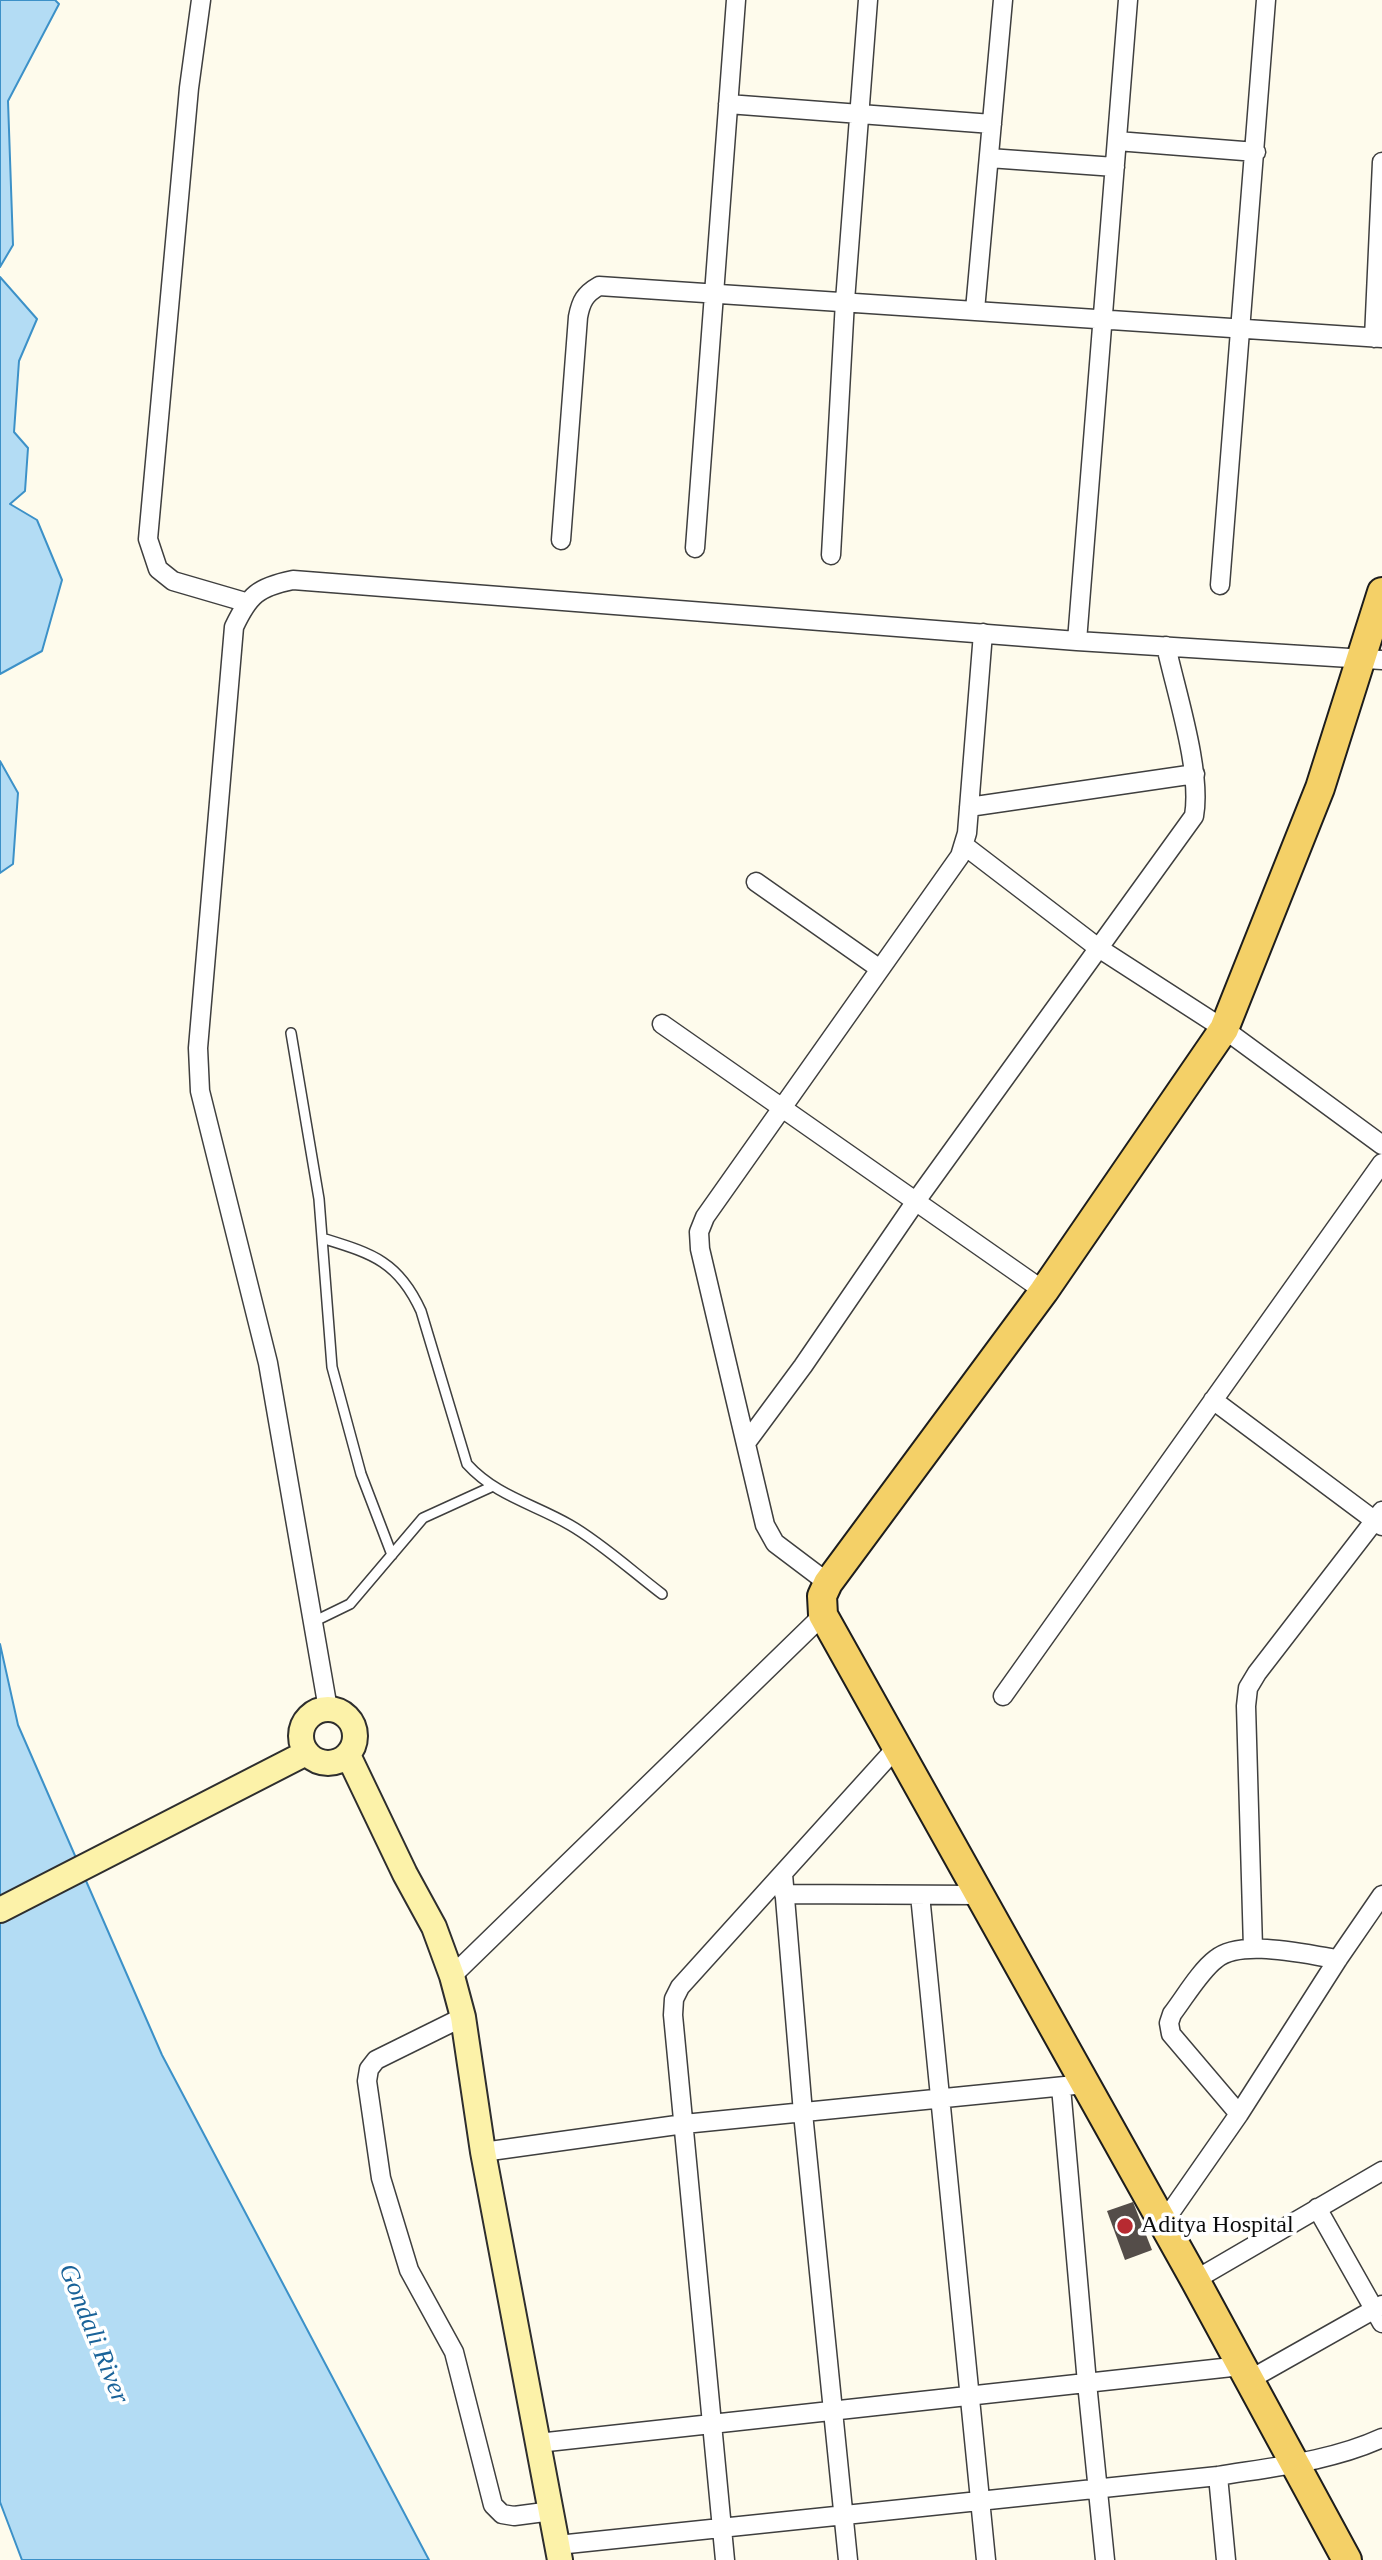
<!DOCTYPE html>
<html>
<head>
<meta charset="utf-8">
<style>
	body { margin:0 }
	canvas { display:block; background:#fefbec }
</style>
</head>
<body>
<canvas width="1382" height="2560"></canvas>
<script>
const context = document.querySelector('canvas').getContext('2d');
context.lineJoin = 'round';
function fill(path, color) {
  context.fillStyle = color;
  context.fill(path, 'evenodd');
}
function strokePath(path, color, width, dash) {
  context.strokeStyle = color;
  context.lineWidth = width;
  context.lineCap = dash ? 'butt' : 'round';
  context.setLineDash(dash || []);
  context.stroke(path);
}
function label(font, color, halo, rows, align = 'center') {
  context.font = font + ' "Times New Roman",serif';
  context.lineWidth = 7;
  context.setLineDash([]);
  context.textBaseline = 'middle';
  context.strokeStyle = halo;
  context.fillStyle = color;
  for (const [text, x, y, turn = 0] of rows) {
    context.save();
    context.translate(x, y);
    context.rotate((+turn || 0) * Math.PI / 180);
    context.textAlign = isNaN(turn) ? turn : align;
    if (halo) context.strokeText(text, 0, 0);
    context.fillText(text, 0, 0);
    context.restore();
  }
}
const water = new Path2D(`
	M0,0H55L59,4L8,101L13,245L0,267Z
	M0,277L37,319L19,361L14,432L28,448L25,491L10,504L37,520L62,580L42,651L0,674Z
	M0,761L18,793L13,864L0,873Z
	M0,1644L18,1725L162,2055L429,2560H22L0,2502Z`);
const building = new Path2D(`
	M1133,2202L1152,2250L1125,2260L1107,2211Z`);
const lane = new Path2D(`
	M291,1033L319,1199L332,1367L361,1474L392,1555
	M322,1238C370,1253 398,1260 421,1311L467,1464C496,1496 534,1504 570,1525C600,1542 633,1572 662,1594
	M313,1622L350,1604L423,1518L491,1487`);
const street = new Path2D(`
	M201,0L189,88L148,539L158,569L173,581L245,602
	M728,104L992,124
	M1117,141L1256,152
	M989,158L1115,167
	M975,310L1003,0
	M1374,338L1382,162
	M561,540L578,317C581,301 585,294 599,286L1382,338
	M695,548L736,0
	M831,555L845,301L868,0
	M1220,585L1266,0
	M1077,641L1128,0
	M969,807L1195,774
	M965,846L1097,947L1224,1029L1382,1145
	M756,882L880,969
	M662,1024L1044,1291
	M1213,1400L1382,1526
	M746,1443L803,1366L916,1201L1194,816C1202,771 1176,692 1166,646
	M828,1583L775,1543L765,1525L700,1249L699,1232L705,1217L960,856L967,833L983,633
	M1003,1696L1382,1163
	M328,1709L268,1363L200,1091L198,1048L234,627C249,595 258,587 293,580L1077,641L1382,660
	M783,1874L803,2113L848,2560
	M784,1894L979,1895
	M920,1895L986,2560
	M1253,1948L1246,1706L1248,1688L1257,1673L1382,1511
	M452,1976L823,1615
	M463,2017L376,2060L369,2069L367,2081L381,2178L409,2270L454,2352L493,2505L502,2514L514,2516L552,2511
	M1061,2087L1087,2383L1105,2560
	M1239,2114L1171,2034L1169,2023L1172,2014C1185,1997 1200,1971 1216,1959C1241,1938 1307,1955 1338,1959
	M483,2152L684,2124L1085,2084
	M1317,2208L1382,2323
	M1163,2223L1239,2114L1338,1959L1382,1895
	M1195,2280L1382,2171
	M1249,2380L1382,2305
	M538,2443L1241,2366
	M1218,2476L1226,2560
	M558,2545L1218,2476C1273,2467 1332,2461 1382,2438
	M725,2560L673,2015L674,1999L680,1987L897,1747`);
const secondary = new Path2D(`
	M301 1736a27 27 0 1 1 54 0a27 27 0 1 1-54 0Z
	M348,1755L405,1874L434,1927L452,1976L463,2017L483,2152L560,2560
	M0,1910L306,1753`);
const primary = new Path2D(`
	M1347,2560L1195,2280L823,1615L822,1596L828,1583L1044,1291L1224,1029L1320,788L1382,592`);
const markers = [
	[1125,2226,9,"#b72a31"]
];
const poiNames = [
	["Aditya Hospital",1141,2226]
];
const waterNames = [
	["Gondali River",93,2334,68]
];
fill(water, '#b3dcf4');
strokePath(water, '#3c91c8', 2);
fill(building, '#544d49');
strokePath(lane, '#3f3f3f', 12);
strokePath(street, '#3f3f3f', 21);
strokePath(secondary, '#2e2e2e', 28);
strokePath(primary, '#1d1d1d', 32);
strokePath(lane, '#fff', 9);
strokePath(street, '#fff', 18);
strokePath(secondary, '#fcf2a9', 24);
strokePath(primary, '#f4d067', 28);
for (const [x, y, r, color] of markers) {
  const dot = new Path2D();
  dot.arc(x, y, r, 0, 2 * Math.PI);
  context.fillStyle = color;
  context.fill(dot);
  strokePath(dot, '#fff', 2.5);
}
label('24px', '#0c0c0c', '#fff', poiNames, 'left');
label('italic 26px', '#1a6399', '#fff', waterNames);
</script>
</body>
</html>
